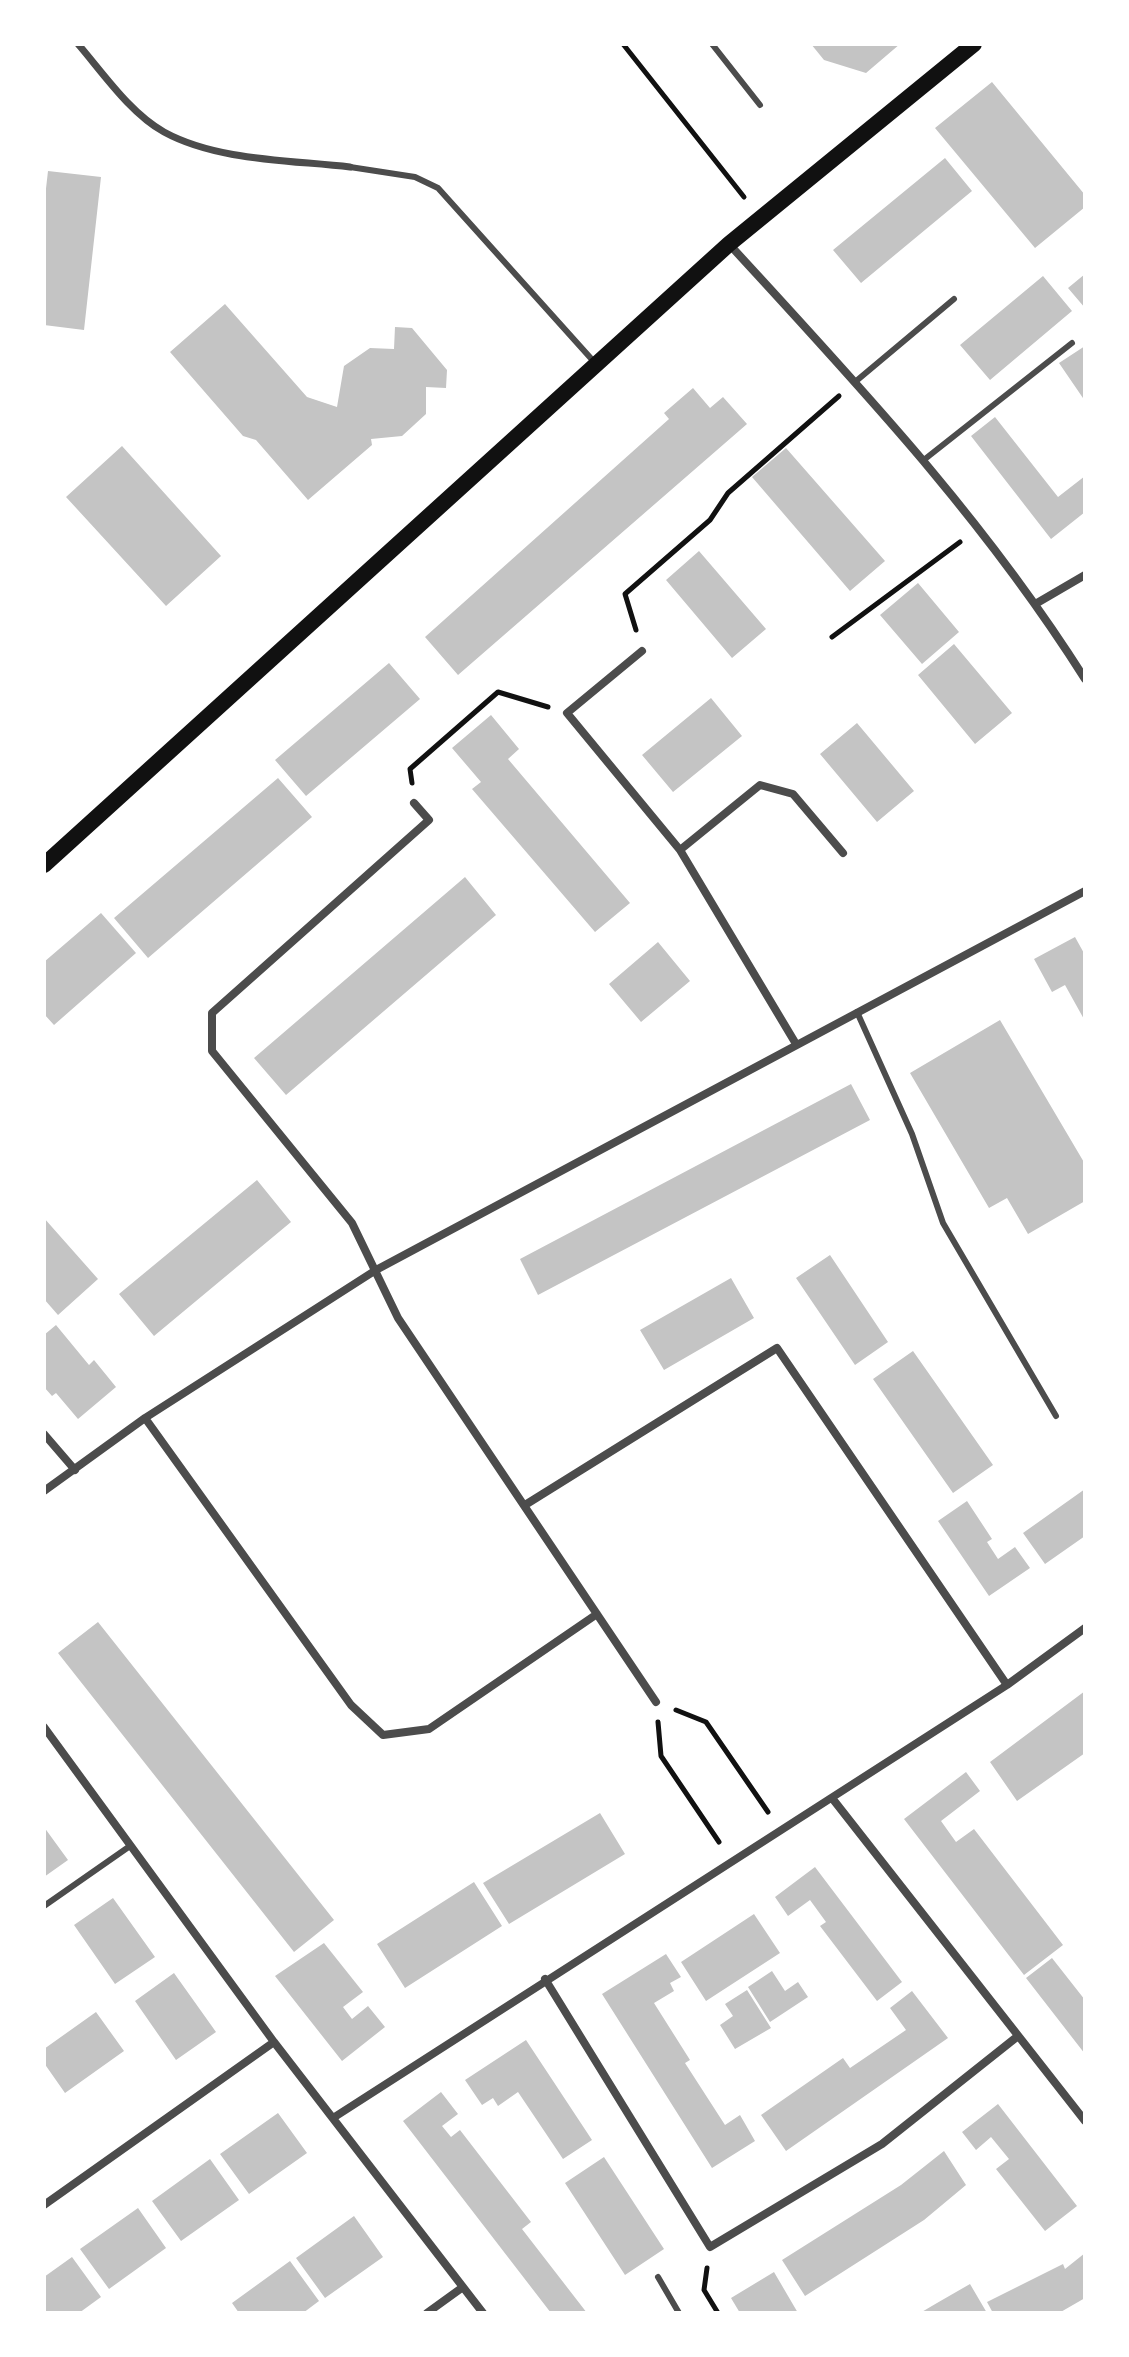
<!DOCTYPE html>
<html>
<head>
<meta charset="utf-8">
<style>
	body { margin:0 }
	#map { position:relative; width:1129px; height:2357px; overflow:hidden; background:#fff; font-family:Commissioner,sans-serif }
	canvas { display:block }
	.frame { position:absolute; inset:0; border:46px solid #fff; pointer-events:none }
</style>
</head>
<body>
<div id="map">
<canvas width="1129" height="2357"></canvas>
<div class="frame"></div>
</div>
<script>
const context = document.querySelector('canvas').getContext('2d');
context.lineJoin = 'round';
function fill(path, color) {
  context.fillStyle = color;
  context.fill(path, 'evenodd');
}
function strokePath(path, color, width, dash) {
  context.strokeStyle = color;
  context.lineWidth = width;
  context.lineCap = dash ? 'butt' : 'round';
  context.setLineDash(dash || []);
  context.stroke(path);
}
const building = new Path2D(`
	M811,44H900L866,73L824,60Z
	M992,82L1085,195V207L1035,248L935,128Z
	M945,158L972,191L861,283L833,250Z
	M48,171L101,177L84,330L44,325V206Z
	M1085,274V308L1068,288Z
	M1043,276L1072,311L990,380L960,345Z
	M225,304L307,397L337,407L344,366L370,348L394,349L395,327L412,328L447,370L446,388L426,387V414L402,436L371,439L372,445L308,500L256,440L243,436L170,352Z
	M1085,346V401L1059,363Z
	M693,388L710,408L723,397L747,424L458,675L425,637L669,419L664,413Z
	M995,417L1058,497L1085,476V512L1051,539L971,436Z
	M122,446L221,556L166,606L66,497Z
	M786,448L885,561L850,591L752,477Z
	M699,551L766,629L732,658L666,580Z
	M918,583L959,632L922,664L880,615Z
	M954,644L1012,713L975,744L918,675Z
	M389,663L420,699L306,796L275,760Z
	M711,698L742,736L673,792L642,755Z
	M491,715L519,749L508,759L630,903L595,932L472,789L481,782L452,748Z
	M857,723L914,791L877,822L820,754Z
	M278,778L312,817L148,958L114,918Z
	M465,877L496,915L286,1095L254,1058Z
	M101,913L136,953L54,1025L44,1014V962Z
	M1075,937L1085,955V1021L1065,985L1052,992L1034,959Z
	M658,942L690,981L641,1022L609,984Z
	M1000,1020L1085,1164V1201L1028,1234L1007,1198L989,1208L910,1073Z
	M851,1084L870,1120L538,1295L520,1259Z
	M257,1180L291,1222L154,1336L119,1294Z
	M44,1218L98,1279L58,1315L44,1299Z
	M830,1255L888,1342L855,1365L796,1278Z
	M731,1278L754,1318L664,1370L640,1330Z
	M56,1325L89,1365L94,1360L116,1387L78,1419L56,1393L52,1396L44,1387V1335Z
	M913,1351L993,1465L953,1493L873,1379Z
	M1085,1489V1536L1045,1564L1023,1533Z
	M967,1501L992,1539L987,1542L998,1559L1015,1547L1030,1568L989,1596L938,1521Z
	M98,1622L334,1920L294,1952L58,1653Z
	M1085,1691V1753L1017,1801L990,1762Z
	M966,1772L980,1791L941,1821L956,1842L974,1829L1063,1945L1024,1975L904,1819Z
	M600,1813L625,1854L509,1924L483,1883Z
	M44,1827L68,1860L44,1877Z
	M815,1867L902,1982L877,2001L820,1926L826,1922L810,1900L788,1916L775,1897Z
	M474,1882L502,1926L405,1988L377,1944Z
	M113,1898L155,1957L115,1984L74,1925Z
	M754,1914L780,1953L706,2001L681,1962Z
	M324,1943L363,1992L343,2007L352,2019L368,2006L385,2027L342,2061L275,1976Z
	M666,1954L681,1977L670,1983L674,1991L654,2003L690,2060L685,2063L725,2125L740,2115L755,2141L712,2168L602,1994Z
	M1052,1958L1085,2000V2054L1026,1978Z
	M772,1971L785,1991L798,1982L808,1997L770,2022L748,1987Z
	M174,1973L216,2032L176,2060L135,2001Z
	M747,1990L771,2028L735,2049L720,2025L733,2016L725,2004Z
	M912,1991L948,2038L786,2151L761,2115L843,2058L850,2068L906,2030L890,2008Z
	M96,2012L124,2051L65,2093L44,2063V2049Z
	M526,2040L592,2140L563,2159L518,2092L498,2106L493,2098L482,2105L465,2080Z
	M441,2092L458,2114L442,2126L451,2137L460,2130L531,2222L522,2229L587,2313H551L403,2121Z
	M998,2104L1077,2206L1045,2231L996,2169L1009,2159L991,2137L976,2150L962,2132Z
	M278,2113L307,2153L249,2194L220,2154Z
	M944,2151L966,2185L924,2220L805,2296L782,2260L901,2185Z
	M604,2157L664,2249L625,2275L565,2183Z
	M210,2159L239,2200L181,2241L152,2201Z
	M138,2208L166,2248L109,2289L80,2249Z
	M354,2216L383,2257L325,2298L296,2258Z
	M1085,2253V2298L1059,2313H993L987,2302L1063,2264L1065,2269Z
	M72,2257L101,2297L79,2313H44V2277Z
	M290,2261L319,2301L303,2313H239L232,2303Z
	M774,2272L798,2313H740L731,2298Z
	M970,2284L987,2313H920L937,2303Z`);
const path = new Path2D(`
	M623,44L744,197
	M636,630L625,594L710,520L728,493L839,396
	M832,637L960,542
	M412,783L410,769L498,692L548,707
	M676,1710L706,1722L768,1812
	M658,1722L661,1756L719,1842
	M707,2268L704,2290L718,2313`);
const service = new Path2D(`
	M712,44L760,105
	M350,167L415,177L438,188L596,364
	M855,382L954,299
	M925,459L1072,343
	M857,1012L912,1134L943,1223L1056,1416
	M44,1906L130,1846
	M658,2277L679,2313`);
const pedestrian = new Path2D(`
	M78,44C103,73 130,113 164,132C217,161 290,160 350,167`);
const minor = new Path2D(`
	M729,244C859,386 982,516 1085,679
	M1037,603L1085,575
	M642,651L567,713L680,850L796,1044
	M414,803L429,820L212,1013V1051L352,1223L398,1318L656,1702
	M680,850L760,785L793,794L843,853
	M145,1418L351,1705L383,1735L429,1729L597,1614
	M44,1434L75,1470
	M44,1491L145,1418L376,1270L1085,891
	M525,1505L777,1348L1007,1685
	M44,1727L274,2042L483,2313
	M832,1798L1085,2121
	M545,1979L710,2247L882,2144L1018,2036
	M333,2118L1007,1685L1085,1628
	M44,2205L274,2042
	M427,2313L463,2287`);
const secondary = new Path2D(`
	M44,865L729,244L974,44`);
fill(building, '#c4c4c4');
strokePath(path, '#111', 5);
strokePath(service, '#4c4c4c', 6);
strokePath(pedestrian, '#4c4c4c', 7);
strokePath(minor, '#4c4c4c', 8);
strokePath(secondary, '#111', 16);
</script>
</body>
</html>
